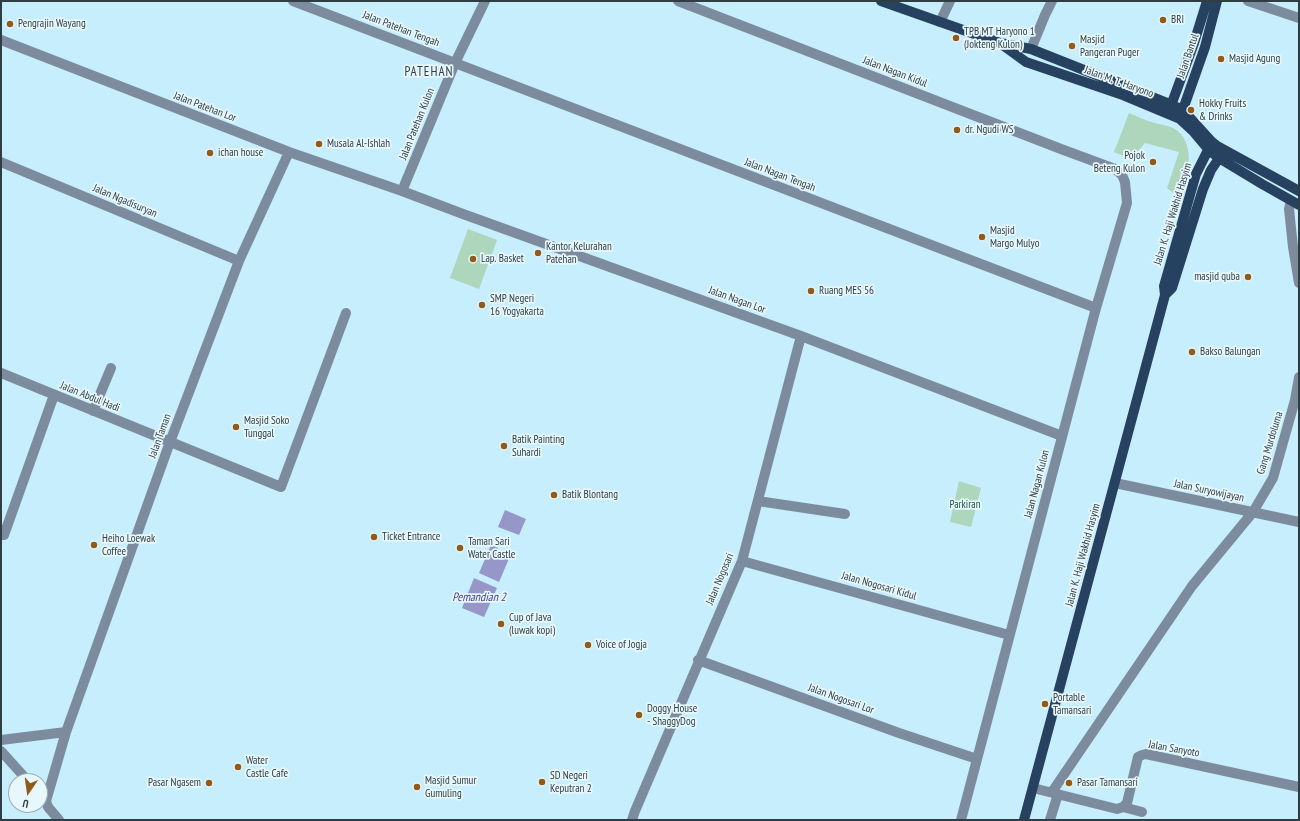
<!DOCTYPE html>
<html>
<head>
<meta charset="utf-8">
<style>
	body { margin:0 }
	#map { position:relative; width:1300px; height:821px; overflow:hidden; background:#c6eefc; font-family:"PT Sans Narrow",sans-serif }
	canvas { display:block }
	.frame { position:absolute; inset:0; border:2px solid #2e3e43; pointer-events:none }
	.north { position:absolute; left:8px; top:773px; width:40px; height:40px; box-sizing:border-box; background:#e7f7fc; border:1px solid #9dadb2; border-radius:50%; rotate:193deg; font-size:11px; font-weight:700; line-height:16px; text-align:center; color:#2e3e43 }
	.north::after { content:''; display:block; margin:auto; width:14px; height:18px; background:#935a17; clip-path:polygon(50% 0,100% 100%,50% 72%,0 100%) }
</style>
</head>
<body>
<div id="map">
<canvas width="1300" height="821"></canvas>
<div class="frame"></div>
<div class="north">U</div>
</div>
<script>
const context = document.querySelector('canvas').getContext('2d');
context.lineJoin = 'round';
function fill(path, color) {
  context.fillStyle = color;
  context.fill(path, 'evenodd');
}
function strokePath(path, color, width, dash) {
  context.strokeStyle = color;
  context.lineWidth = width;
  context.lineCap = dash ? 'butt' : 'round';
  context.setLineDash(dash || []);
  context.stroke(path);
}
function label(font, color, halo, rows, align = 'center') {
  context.font = font + ' "PT Sans Narrow",sans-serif';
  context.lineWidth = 3.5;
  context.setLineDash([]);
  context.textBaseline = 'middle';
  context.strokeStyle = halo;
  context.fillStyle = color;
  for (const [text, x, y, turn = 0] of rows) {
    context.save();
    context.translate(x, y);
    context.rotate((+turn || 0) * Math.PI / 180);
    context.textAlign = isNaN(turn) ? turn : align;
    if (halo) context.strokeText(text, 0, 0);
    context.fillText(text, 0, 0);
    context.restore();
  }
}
const green = new Path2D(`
	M1129,113C1137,116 1146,121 1155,123C1162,125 1167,125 1173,128C1198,141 1187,179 1183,201L1167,188L1179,152L1145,143L1131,159L1114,152Z
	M468,229L497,240L479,289L450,278Z
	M959,481L981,488L971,527L950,522Z`);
const water = new Path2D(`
	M505,510L526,519L519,535L498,527Z
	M491,545L498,548L496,552L504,555L506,551L511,554L499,582L479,573Z
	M474,578L497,588L484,617L462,608Z`);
const minor = new Path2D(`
	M293,1L1096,308
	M678,1L1061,149L1115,169L1122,175L1125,182L1127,203L1096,308L961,820
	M1248,1L1299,18
	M940,22L950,1
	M1,40L289,152L402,191L463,214L801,336L1062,436
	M1031,49L1045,15L1052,1
	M1,162L239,261
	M402,191L455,63L485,1
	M1291,201L1289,209L1293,247L1299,283
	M1,373L281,487L346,313
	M93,411L111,368
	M1115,483L1299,522
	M758,501L845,514
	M4,535L54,395
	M742,561L1009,635
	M698,660L899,733L977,759
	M1,740L66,732
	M1,751L28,781
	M1033,788L1117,809L1123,807L1127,803L1138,757L1142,755L1146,754L1299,787
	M1052,792L1192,586L1253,512L1273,478L1295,400L1299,377
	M1123,807L1142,812
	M59,820L48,807L46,801L66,732L170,442L239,261L289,152
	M632,820L635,811L742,561L801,336
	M1050,820L1058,794`);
const major = new Path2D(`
	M881,1L1000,43L1031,49L1172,105L1183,110L1212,142L1217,146L1299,191
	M1004,46L1026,62L1120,94L1180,119L1193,131L1209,150L1219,158L1262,184L1299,205
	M1169,111L1194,43L1207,1
	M1181,115L1205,47L1217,1
	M1165,295L1172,288L1203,189L1211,170L1222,154
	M1024,820L1165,295L1164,286L1196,174L1212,142`);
const markers = [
	[1163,20,4,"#935a17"],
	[10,24,4,"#935a17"],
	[956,38,4,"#935a17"],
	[1072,46,4,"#935a17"],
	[1221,59,4,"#935a17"],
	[1191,110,4,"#935a17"],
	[957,130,4,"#935a17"],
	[319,144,4,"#935a17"],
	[210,153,4,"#935a17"],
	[1153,162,4,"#935a17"],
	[982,237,4,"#935a17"],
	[538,253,4,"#935a17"],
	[473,259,4,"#935a17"],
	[1248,277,4,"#935a17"],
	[811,291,4,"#935a17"],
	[482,305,4,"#935a17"],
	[1192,352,4,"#935a17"],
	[236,427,4,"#935a17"],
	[504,446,4,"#935a17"],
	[554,495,4,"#935a17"],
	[374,537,4,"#935a17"],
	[94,545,4,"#935a17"],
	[460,548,4,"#935a17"],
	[501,624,4,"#935a17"],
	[588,645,4,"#935a17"],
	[1045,704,4,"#935a17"],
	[639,715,4,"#935a17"],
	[238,767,4,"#935a17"],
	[542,782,4,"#935a17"],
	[209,783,4,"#935a17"],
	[1069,783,4,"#935a17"],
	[417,787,4,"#935a17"]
];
const poiNames = [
	["BRI",1171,20],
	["Pengrajin Wayang",18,24],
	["TPB MT Haryono 1",964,32],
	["(Jokteng Kulon)",964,45],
	["Masjid",1080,40],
	["Pangeran Puger",1080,53],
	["Masjid Agung",1229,59],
	["Hokky Fruits",1199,104],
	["& Drinks",1199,117],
	["dr. Ngudi WS",965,130],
	["Musala Al-Ishlah",327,144],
	["ichan house",218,153],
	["Pojok",1145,156,"right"],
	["Beteng Kulon",1145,169,"right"],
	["Masjid",990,231],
	["Margo Mulyo",990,244],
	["Kantor Kelurahan",546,247],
	["Patehan",546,260],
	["Lap. Basket",481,259],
	["masjid quba",1240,277,"right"],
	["Ruang MES 56",819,291],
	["SMP Negeri",490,299],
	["16 Yogyakarta",490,312],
	["Bakso Balungan",1200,352],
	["Masjid Soko",244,421],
	["Tunggal",244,434],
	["Batik Painting",512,440],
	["Suhardi",512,453],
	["Batik Blontang",562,495],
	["Ticket Entrance",382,537],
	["Heiho Loewak",102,539],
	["Coffee",102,552],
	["Taman Sari",468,542],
	["Water Castle",468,555],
	["Cup of Java",509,618],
	["(luwak kopi)",509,631],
	["Voice of Jogja",596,645],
	["Portable",1053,698],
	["Tamansari",1053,711],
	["Doggy House",647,709],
	["- ShaggyDog",647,722],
	["Water",246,761],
	["Castle Cafe",246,774],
	["SD Negeri",550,776],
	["Keputran 2",550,789],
	["Masjid Sumur",425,781],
	["Gumuling",425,794],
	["Pasar Ngasem",201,783,"right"],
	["Pasar Tamansari",1077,783]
];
const streetNames = [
	["Jalan Patehan Tengah",401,29,21],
	["Jalan Bantul",1188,56,-71],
	["Jalan Nagan Kidul",895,72,21],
	["Jalan M. T. Haryono",1119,82,20],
	["Jalan Patehan Lor",205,107,21],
	["Jalan Patehan Kulon",417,124,-68],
	["Jalan Nagan Tengah",780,175,21],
	["Jalan Ngadisuryan",125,201,23],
	["Jalan K. Haji Wakhid Hasyim",1173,214,-73],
	["Jalan Nagan Lor",737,300,20],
	["Jalan Abdul Hadi",90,397,22],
	["Jalan Taman",160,436,-70],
	["Gang Murdoluma",1270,443,-73],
	["Jalan Nagan Kulon",1037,484,-75],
	["Jalan Suryowijayan",1209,491,12],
	["Jalan K. Haji Wakhid Hasyim",1083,555,-75],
	["Jalan Nogosari",720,579,-67],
	["Jalan Nogosari Kidul",879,586,16],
	["Jalan Nogosari Lor",841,699,20],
	["Jalan Sanyoto",1174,749,10]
];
const parkNames = [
	["Parkiran",965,505]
];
const waterNames = [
	["Pemandian 2",479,598]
];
const quarterNames = [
	["PATEHAN",429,72]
];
fill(green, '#add6bd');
fill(water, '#9696c9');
strokePath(minor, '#7c8c9e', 10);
strokePath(major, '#274261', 10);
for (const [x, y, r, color] of markers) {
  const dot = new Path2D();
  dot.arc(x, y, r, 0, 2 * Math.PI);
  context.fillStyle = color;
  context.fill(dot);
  strokePath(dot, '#e7f7fc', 1.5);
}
label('11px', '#2e3e43', '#e7f7fc', poiNames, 'left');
label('11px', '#2e3e43', '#e7f7fc', streetNames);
label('11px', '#165638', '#e7f7fc', parkNames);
label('italic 12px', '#484584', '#e7f7fc', waterNames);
context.letterSpacing = '1px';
label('13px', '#2e3e43', '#e7f7fc', quarterNames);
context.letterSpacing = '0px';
</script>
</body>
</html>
